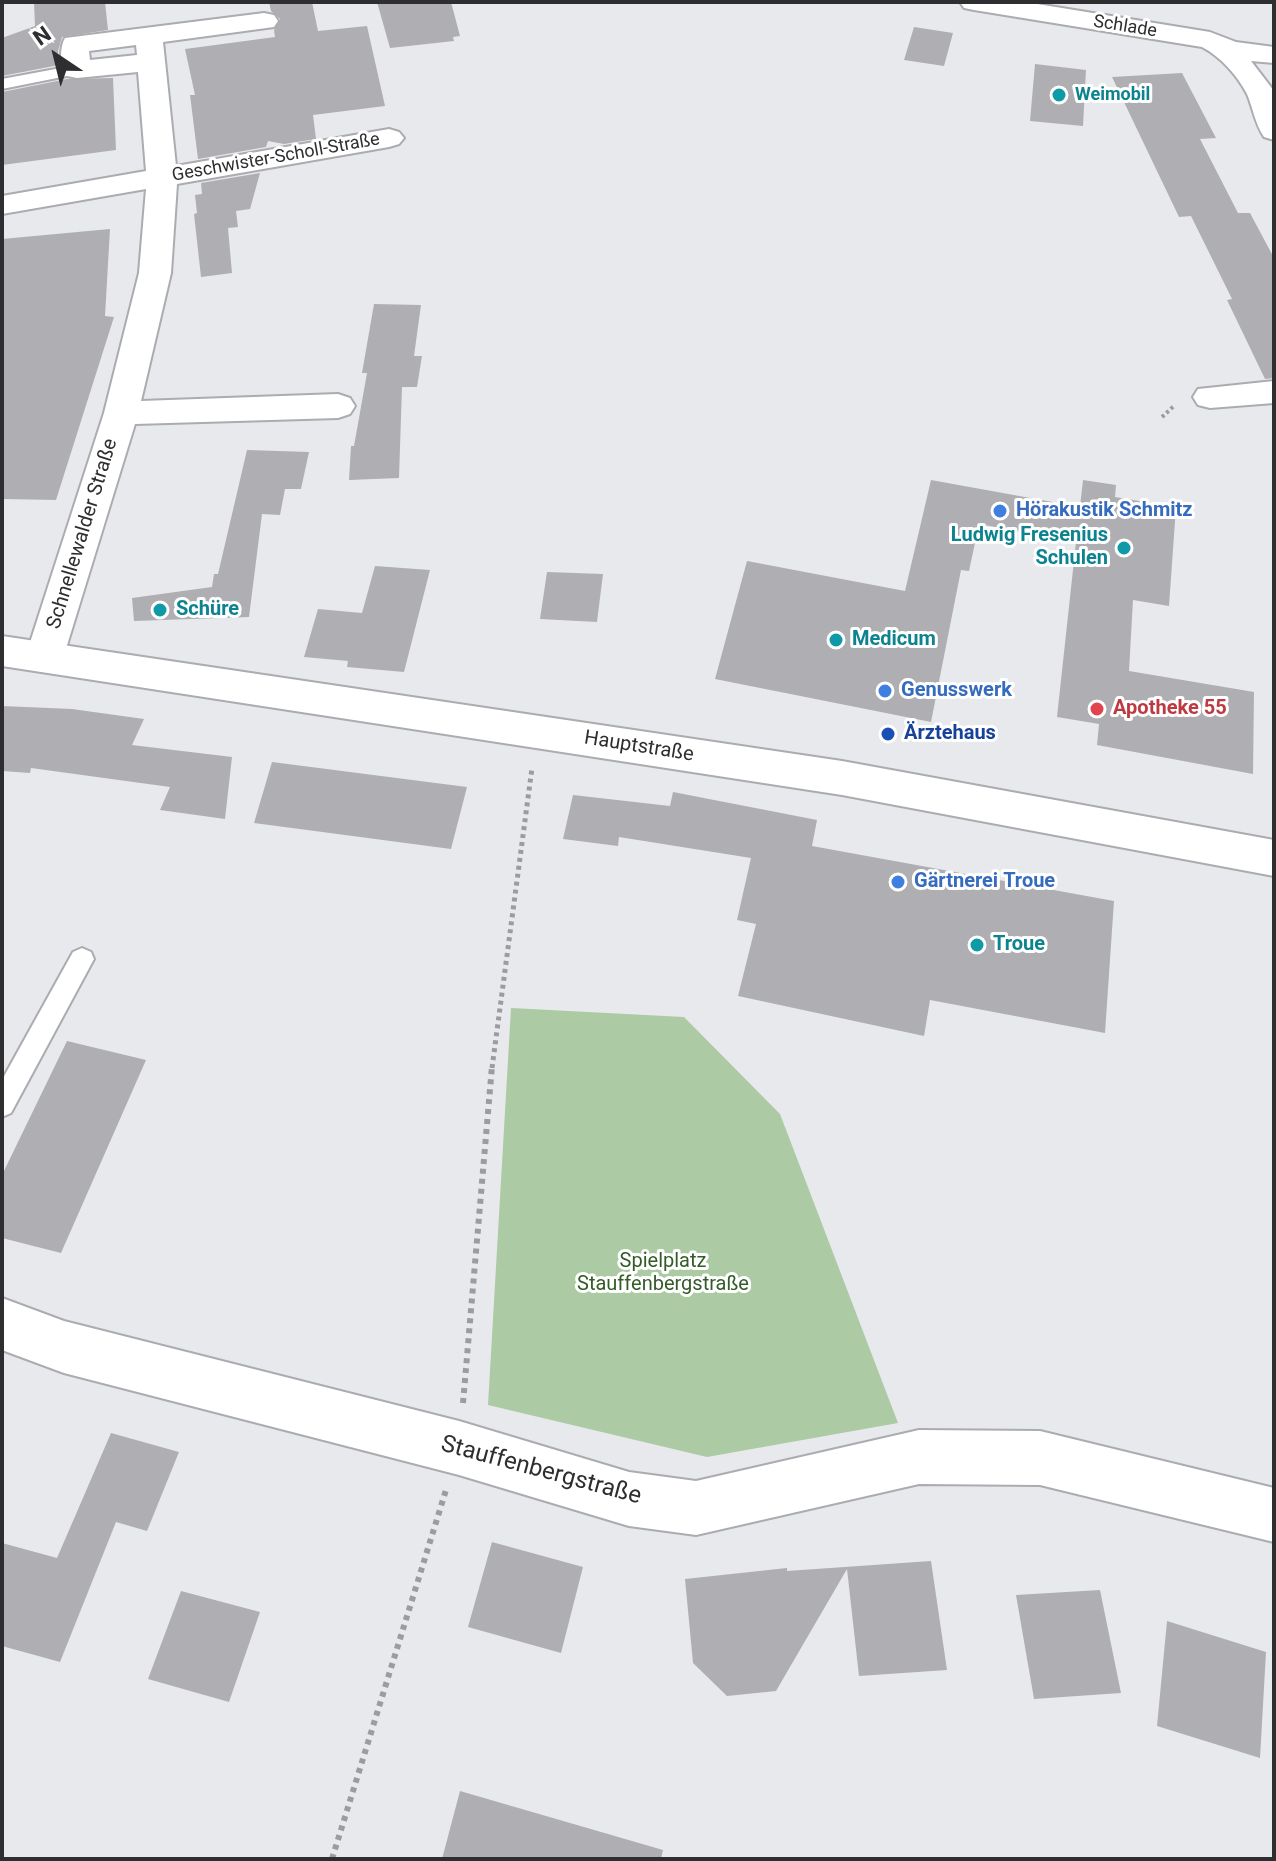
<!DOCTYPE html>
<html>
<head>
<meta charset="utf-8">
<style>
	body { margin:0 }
	#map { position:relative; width:1276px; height:1861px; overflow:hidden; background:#e8e9ed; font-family:Roboto,sans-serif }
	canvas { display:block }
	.frame { position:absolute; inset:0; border:4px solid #2e2e30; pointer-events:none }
	.north { position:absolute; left:16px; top:16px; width:80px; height:80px; -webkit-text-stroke:6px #fff; paint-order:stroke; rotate:325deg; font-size:22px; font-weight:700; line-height:32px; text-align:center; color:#2e2e30 }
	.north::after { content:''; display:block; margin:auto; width:28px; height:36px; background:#2e2e30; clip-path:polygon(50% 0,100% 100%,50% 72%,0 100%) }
</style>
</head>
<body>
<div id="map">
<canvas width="1276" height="1861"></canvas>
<div class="frame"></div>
<div class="north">N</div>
</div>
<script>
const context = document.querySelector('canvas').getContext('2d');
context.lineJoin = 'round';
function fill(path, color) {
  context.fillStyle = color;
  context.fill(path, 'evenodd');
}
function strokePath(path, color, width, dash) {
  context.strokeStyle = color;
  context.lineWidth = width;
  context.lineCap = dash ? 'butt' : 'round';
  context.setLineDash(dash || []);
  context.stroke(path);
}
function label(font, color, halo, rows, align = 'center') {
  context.font = font + ' Roboto,sans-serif';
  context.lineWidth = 6;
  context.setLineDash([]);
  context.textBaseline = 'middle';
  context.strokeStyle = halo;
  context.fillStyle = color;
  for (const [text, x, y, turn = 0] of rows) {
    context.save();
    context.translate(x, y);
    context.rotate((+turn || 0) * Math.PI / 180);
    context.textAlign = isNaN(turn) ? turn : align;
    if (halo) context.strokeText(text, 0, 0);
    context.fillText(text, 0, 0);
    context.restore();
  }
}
const green = new Path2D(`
	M511,1008L684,1017L780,1114L898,1423L707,1457L488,1405Z`);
const building = new Path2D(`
	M34,2H105L108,30L62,37L58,51L59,65L2,76V38L35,26Z
	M269,2H312L318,31L367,26L385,106L313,115L316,139L284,144L268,141L266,147L198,159L190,95H195L185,49L275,37L274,30L280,19L271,11Z
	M377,2H451L460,36L453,37L454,41L390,48Z
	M914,27L953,33L944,66L904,60Z
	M1035,64L1086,70L1083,126L1030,121Z
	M1182,73L1216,138L1200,139L1238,213H1250L1274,258V378L1265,379L1227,300L1232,299L1191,216L1179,217L1112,77Z
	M113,78L116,150L2,165V92L67,79Z
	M260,173L250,209L236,211L238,227L228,228L232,273L201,277L194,214L197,213L195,195L202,194L201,183Z
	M110,229L105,316L114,317L56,500L2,499V239Z
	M374,304L421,305L414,356H422L417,387H402L399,478L349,480L351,446H354L367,373H362Z
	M247,450L309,452L301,489H285L280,515L262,514L249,617L134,621L132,598L212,587L214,574H218Z
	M931,480L1080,507L1083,480L1116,485L1115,497L1176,507L1169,606L1133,600L1129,671L1254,692L1253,774L1097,745L1099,724L1057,717L1076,542L979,524L969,571L961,570L931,722L715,679L747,561L905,591Z
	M375,566L430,570L404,672L347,667L348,661L304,657L318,609L362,613Z
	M547,572L603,574L597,622L540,619Z
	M2,706L72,709L144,719L132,745L232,757L225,819L160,810L170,787L31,768L30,773L2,771Z
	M272,762L467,787L451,849L254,823Z
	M673,792L817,820L812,846L1114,901L1105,1033L930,1000L924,1036L738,996L756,924L737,920L751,858L619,837L618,846L563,839L573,795L670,806Z
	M67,1041L146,1060L61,1253L2,1238V1175Z
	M111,1433L179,1452L147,1531L116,1522L60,1662L2,1646V1543L57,1558Z
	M492,1542L583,1567L561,1653L468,1627Z
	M931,1561L947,1670L859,1676L847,1569L776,1691L727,1696L693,1663L685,1579L787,1568V1571Z
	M1100,1590L1121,1693L1034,1699L1016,1595Z
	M181,1591L260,1612L229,1702L148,1679Z
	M1167,1621L1266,1652L1260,1758L1157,1726Z
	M460,1791L663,1850L661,1859H442Z`);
const pathFar2 = new Path2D(`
	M1162,417L1175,405`);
const pathFar1 = new Path2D(`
	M492,1068L532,768`);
const path = new Path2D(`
	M463,1403L492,1066
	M332,1859L446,1490`);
const service = new Path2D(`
	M77,65L82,67V73L2,89V79Z
	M82,948L91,952L94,959L11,1113L2,1117V1080L73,952Z`);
const minor = new Path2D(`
	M960,2H1025L1210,32L1236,42L1274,47V63L1251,61L1274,91V140L1264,137C1255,124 1253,108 1247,94C1237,75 1221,57 1202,47L974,10L964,8Z
	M264,13L274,15L278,21L274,27L163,42L176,166L389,129L399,132L404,138L399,144L389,147L177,184L171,273L141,401L338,394L350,398L355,406L350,414L338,418L135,424L64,655L59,665L45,670L31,665L26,655L104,413L139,273L146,189L2,214V196L146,171L138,72L77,78L67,76C60,66 59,48 65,38ZM136,45L137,55L90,60L89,51Z
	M1274,381V403L1210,408L1198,405L1193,397L1198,389Z
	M2,1298L64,1321L459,1421L629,1472L696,1481L919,1430L1040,1431L1274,1488V1542L1040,1485L919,1484L696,1535L629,1526L459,1475L64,1373L2,1350Z`);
const secondary = new Path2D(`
	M2,636L842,761L1274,840V876L842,795L2,666Z`);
const markers = [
	[1059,95,8,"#0f9aa8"],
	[1000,511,8,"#3f7fe0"],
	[1124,548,8,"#0f9aa8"],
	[160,610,8,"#0f9aa8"],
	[836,640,8,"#0f9aa8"],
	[885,691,8,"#3f7fe0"],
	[1097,709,8,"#e0444e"],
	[888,734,8,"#1a4fb4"],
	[898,882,8,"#3f7fe0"],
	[977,945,8,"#0f9aa8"]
];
const farStreetnames = [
	["Schlade",1125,27,9],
	["Geschwister-Scholl-Straße",276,158,-10]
];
const farCulturenames = [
	["Weimobil",1075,95]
];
const shopNames = [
	["Hörakustik Schmitz",1016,511],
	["Genusswerk",901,691],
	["Gärtnerei Troue",914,882]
];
const streetNames = [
	["Schnellewalder Straße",83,534,-73],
	["Hauptstraße",639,747,9]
];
const cultureNames = [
	["Ludwig Fresenius",1108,536,"right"],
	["Schulen",1108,559,"right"],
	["Schüre",176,610],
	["Medicum",852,640],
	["Troue",993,945]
];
const healthNames = [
	["Apotheke 55",1113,709]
];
const transitNames = [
	["Ärztehaus",904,734]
];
const parkNames = [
	["Spielplatz",663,1262],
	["Stauffenbergstraße",663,1285]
];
const nearStreetnames = [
	["Stauffenbergstraße",541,1471,15]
];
fill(green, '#accaa4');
fill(building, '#afafb3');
strokePath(service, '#abacb0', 4);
strokePath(minor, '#abacb0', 4);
strokePath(secondary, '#abacb0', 4);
strokePath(pathFar2, '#9b9c9f', 4, [3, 3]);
strokePath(pathFar1, '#9b9c9f', 5, [4, 4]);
strokePath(path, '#9b9c9f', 6, [5, 5]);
fill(service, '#fff');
fill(minor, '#fff');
fill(secondary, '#fff');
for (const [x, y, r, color] of markers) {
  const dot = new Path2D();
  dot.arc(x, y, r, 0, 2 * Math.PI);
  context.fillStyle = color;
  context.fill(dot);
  strokePath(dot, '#fff', 3);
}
label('18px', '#2e2e30', '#fff', farStreetnames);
label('bold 18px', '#0d838f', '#fff', farCulturenames, 'left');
label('bold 20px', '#366cbe', '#fff', shopNames, 'left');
label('20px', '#2e2e30', '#fff', streetNames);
label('bold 20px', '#0d838f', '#fff', cultureNames, 'left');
label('bold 20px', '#be3a42', '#fff', healthNames, 'left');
label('bold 20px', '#164399', '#fff', transitNames, 'left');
label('20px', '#335c28', '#fff', parkNames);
label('24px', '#2e2e30', '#fff', nearStreetnames);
</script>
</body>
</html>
